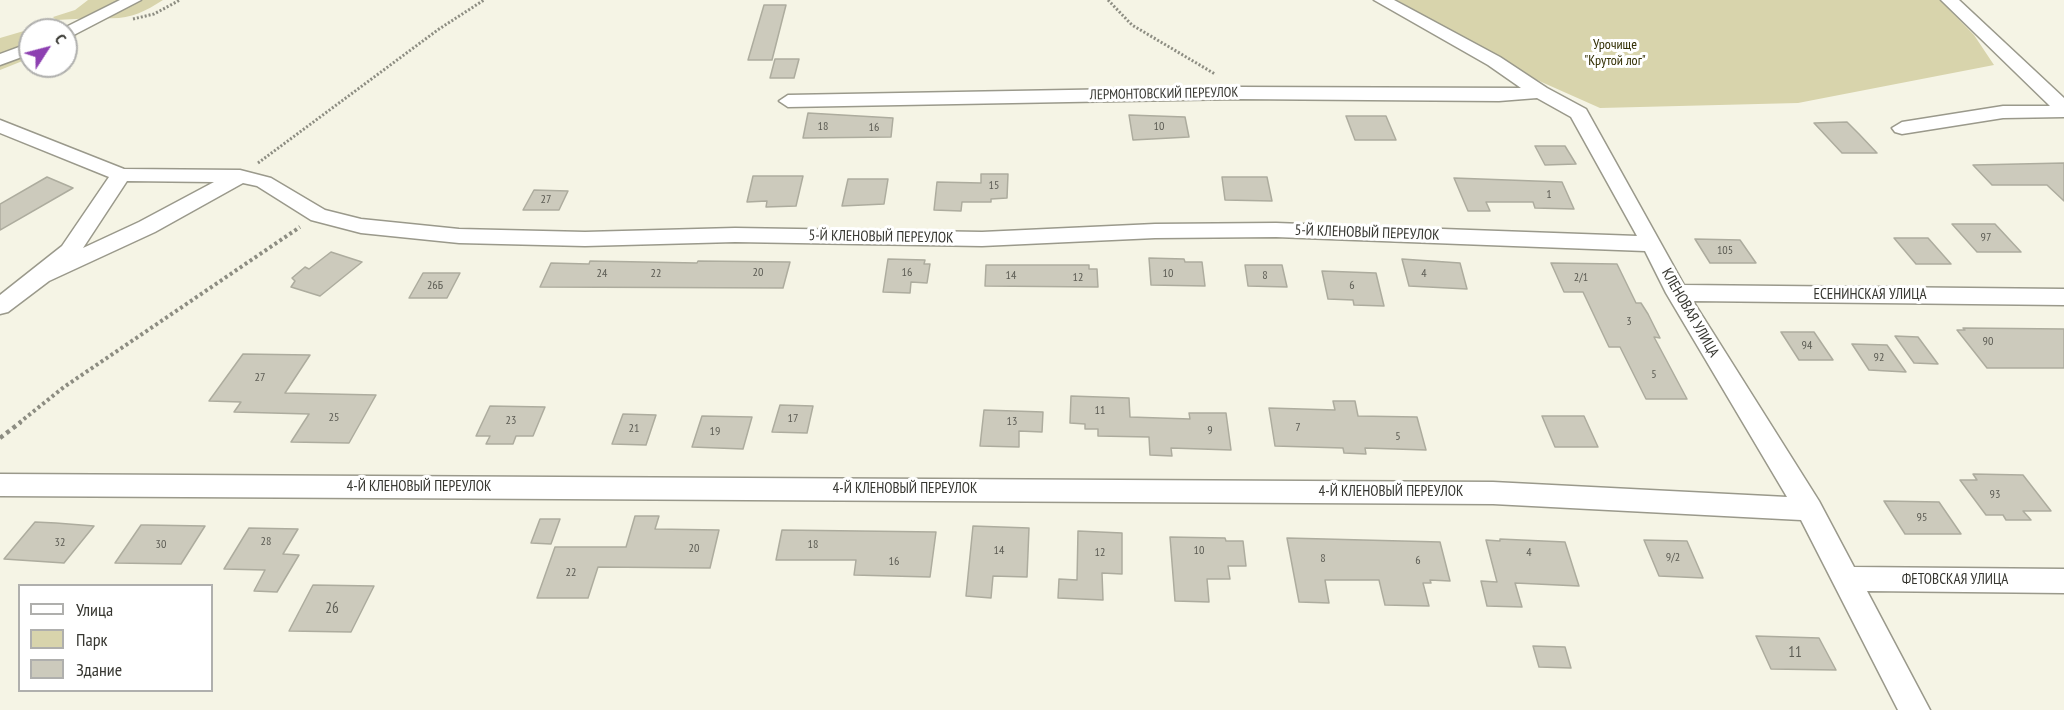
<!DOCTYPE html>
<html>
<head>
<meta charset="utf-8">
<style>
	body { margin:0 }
	#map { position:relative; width:2064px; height:710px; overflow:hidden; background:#f5f4e5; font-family:"PT Sans Narrow",sans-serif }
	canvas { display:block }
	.legend { position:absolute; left:18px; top:584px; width:195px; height:108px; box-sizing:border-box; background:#fff; border:2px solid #afafad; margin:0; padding:8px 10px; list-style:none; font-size:18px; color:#373731 }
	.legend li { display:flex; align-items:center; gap:12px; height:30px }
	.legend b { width:30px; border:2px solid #afafad }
	.north { position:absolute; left:18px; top:18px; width:60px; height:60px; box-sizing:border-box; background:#fff; border:2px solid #afafad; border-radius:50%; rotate:54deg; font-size:16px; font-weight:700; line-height:24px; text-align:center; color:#373731 }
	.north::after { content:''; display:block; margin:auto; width:21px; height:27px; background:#8d40b1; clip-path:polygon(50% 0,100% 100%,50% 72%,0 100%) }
</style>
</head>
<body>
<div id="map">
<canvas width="2064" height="710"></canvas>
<ul class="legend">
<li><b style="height:8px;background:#fff"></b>Улица</li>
<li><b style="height:16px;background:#d8d4ac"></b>Парк</li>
<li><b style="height:16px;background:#cccabc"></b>Здание</li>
</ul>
<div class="north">С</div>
</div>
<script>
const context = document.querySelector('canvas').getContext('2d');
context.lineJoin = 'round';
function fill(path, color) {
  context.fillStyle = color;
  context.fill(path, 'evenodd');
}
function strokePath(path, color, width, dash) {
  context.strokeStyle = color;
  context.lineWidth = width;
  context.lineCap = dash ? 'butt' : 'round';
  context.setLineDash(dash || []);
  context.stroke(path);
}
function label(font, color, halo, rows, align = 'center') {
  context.font = font + ' "PT Sans Narrow",sans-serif';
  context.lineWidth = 6;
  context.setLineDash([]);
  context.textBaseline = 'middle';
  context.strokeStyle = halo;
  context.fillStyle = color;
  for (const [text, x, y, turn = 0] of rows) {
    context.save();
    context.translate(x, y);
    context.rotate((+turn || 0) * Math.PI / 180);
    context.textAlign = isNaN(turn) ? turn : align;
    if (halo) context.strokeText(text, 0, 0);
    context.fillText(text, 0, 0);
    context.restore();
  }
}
const green = new Path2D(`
	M88,0H128L95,18L56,20L53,17L75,10Z
	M133,0H163C143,13 128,20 104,18Z
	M1397,0H1940L1974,35L1994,65L1798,103L1600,108L1528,76Z
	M34,28H65L77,36L66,42V30H30V58L0,70V38Z`);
const building = new Path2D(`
	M764,5H786L772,60H748Z
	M775,59H799L794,78H770Z
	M808,113L893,118L891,137L803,138Z
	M1129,115L1185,117L1189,137L1133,140Z
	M1346,116H1386L1396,140H1355Z
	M1847,122L1859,134L1877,153H1842L1814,123Z
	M1535,146H1565L1576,164L1545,165Z
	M2064,163V201L2047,185H1992L1973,165Z
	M981,174H1008L1007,198L991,199V202H962L961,211L934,210L937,182L981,183Z
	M753,176H803L796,206L766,207L767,201L747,202Z
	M47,177L73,188L0,230V204Z
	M1222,177H1267L1272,201L1225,200Z
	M1454,178L1562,182L1574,209L1535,208L1533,202H1486L1490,211H1468Z
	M848,179H888L884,204L842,206Z
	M534,190L568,191L559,210H523Z
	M1952,224H1995L2021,252H1977Z
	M1894,238H1928L1951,264H1916Z
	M1695,239L1740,240L1756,263H1710Z
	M331,252L362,262L320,296L291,287L295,281L292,278L305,267L309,269Z
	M1149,258L1184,259L1185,262H1202L1205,286L1151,285Z
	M888,259L925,260L924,264H930L927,283L911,282L910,293L883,292Z
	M1402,259L1460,263L1467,289L1409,286Z
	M590,261L697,263L698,261L790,262L783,288L540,287L551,263L589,264Z
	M1551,263L1617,264L1636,303H1641L1648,314L1660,338L1654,337L1687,399H1646L1620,347H1609L1583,292H1564Z
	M986,265H1089V269H1097L1098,287L985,286Z
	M1245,265H1282L1287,287L1248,286Z
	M1322,271L1376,273L1384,306L1354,305L1353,300L1328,299Z
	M423,273H460L447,298H409Z
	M1963,328L2064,329V368H1987L1957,330H1965Z
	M1781,332H1814L1833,360H1799Z
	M1895,336L1918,337L1938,364L1914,363Z
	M1852,344L1887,345L1906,372L1869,370Z
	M243,354L310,355L285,393L376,395L349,443L291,442L309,414L234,412L241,402L209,401Z
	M1071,396L1129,398L1130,417L1190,419L1189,413H1226L1231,450L1171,448L1172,456L1150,455L1149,437L1098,436V429H1085V424L1070,423Z
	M1333,401H1355L1358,416L1417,417L1426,450L1365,448L1366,454L1344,453L1343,448L1275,446L1269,408L1335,410Z
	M780,405L813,406L807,433L772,432Z
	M490,406L545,407L533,436H516L513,444H486L490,436H476Z
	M984,410L1043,412L1042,432L1019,431V447L980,446Z
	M623,414L656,415L646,445L612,444Z
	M702,416L752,417L743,449L692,447Z
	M1542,416H1584L1598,447H1555Z
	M1973,474L2023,475L2051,511H2023L2031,520H2006L2003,515H1986L1960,480H1977Z
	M1884,501L1939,502L1961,534H1905Z
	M635,516H659L655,529L719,530L710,568L598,567L588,598H537L555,547H626Z
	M540,519H560L551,544L531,543Z
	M35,522L56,523L94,526L64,563L4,559Z
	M141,525H146L205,526L181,564L115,563Z
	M973,526L1029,528L1027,577L993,576L991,598L966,596Z
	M249,528L298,529L283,554L299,555L277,592L254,591L265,570L224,569Z
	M782,530L936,532L930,577L854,575L856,560H776Z
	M1078,531L1122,533V574L1102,573L1103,600L1058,598L1059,579L1077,580Z
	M1170,537L1225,538L1226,541H1243L1246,566H1228L1230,579H1207L1209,602L1175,601Z
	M1287,538L1440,542L1450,581L1430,580L1431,583H1423L1429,606L1385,605L1379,580H1325L1329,603L1299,602Z
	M1500,539L1565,542L1579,586L1515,583L1522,607L1487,606L1481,581L1497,582L1486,540L1500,541Z
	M1644,540L1687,541L1703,578L1659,576Z
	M313,585L374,586L351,632L289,631Z
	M1756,636L1819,638L1836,670L1771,669Z
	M1533,646L1565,647L1571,668L1539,667Z`);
const pathFar2 = new Path2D(`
	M1108,0L1132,25L1215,74
	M133,19L154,14L180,0
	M258,163L439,29L484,0`);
const pathFar1 = new Path2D(`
	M19,423L64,387L300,227`);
const path = new Path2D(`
	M0,438L21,422`);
const minor = new Path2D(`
	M120,0H141L66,39V30H60Z
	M1374,0H1394L1500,57L1547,88L1586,109L1684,285L2064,289V305L1693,301L1819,501L1854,567L2064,569V593L1867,591L1930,710H1898L1801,520L1493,504L0,496V474L1493,482L1787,497L1666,293L1645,251L1276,237L1155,238L982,246L735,242L585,246L459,243L361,233L311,220L257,186L243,183L155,232L49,281L8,312L0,314V295L62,246L109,177L0,133V120L124,169L240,170L271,178L325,210L361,219L459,229L585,232L735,228L982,232L1155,224L1276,223L1637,236L1571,117L1537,98L1499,101L1237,99L788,107L779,101L788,95L1237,87L1521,88L1488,65ZM127,181L214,182L139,222L83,248Z
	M1941,0H1959L2064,98V117L2003,118L1902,134L1895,132L1892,128L1902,122L2003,106H2050Z
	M30,43V54L0,65V54Z`);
const numberNames = [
	["18",823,127],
	["10",1159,127],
	["16",874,128],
	["15",994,186],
	["1",1549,195],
	["27",546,200],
	["97",1986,238],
	["105",1725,251],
	["20",758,273],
	["16",907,273],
	["24",602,274],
	["22",656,274],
	["10",1168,274],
	["4",1424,274],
	["14",1011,276],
	["8",1265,276],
	["12",1078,278],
	["2/1",1581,278],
	["26Б",435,286],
	["6",1352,286],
	["3",1629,322],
	["90",1988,342],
	["94",1807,346],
	["92",1879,358],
	["5",1654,375],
	["27",260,378],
	["11",1100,411],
	["25",334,418],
	["17",793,419],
	["23",511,421],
	["13",1012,422],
	["7",1298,428],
	["21",634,429],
	["9",1210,431],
	["19",715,432],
	["5",1398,437],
	["93",1995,495],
	["95",1922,518],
	["28",266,542],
	["32",60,543],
	["30",161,545],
	["18",813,545],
	["20",694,549],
	["14",999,551],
	["10",1199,551],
	["12",1100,553],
	["4",1529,553],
	["9/2",1673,558],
	["8",1323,559],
	["6",1418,561],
	["16",894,562],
	["22",571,573]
];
const farParknames = [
	["Урочище",1615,45],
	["\"Крутой лог\"",1615,61]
];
const farStreetnames = [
	["ЛЕРМОНТОВСКИЙ ПЕРЕУЛОК",1164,94,-1]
];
const streetNames = [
	["5-Й КЛЕНОВЫЙ ПЕРЕУЛОК",1367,233,2],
	["5-Й КЛЕНОВЫЙ ПЕРЕУЛОК",881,237,1],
	["ЕСЕНИНСКАЯ УЛИЦА",1870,295],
	["КЛЕНОВАЯ УЛИЦА",1690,313,60],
	["4-Й КЛЕНОВЫЙ ПЕРЕУЛОК",419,487],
	["4-Й КЛЕНОВЫЙ ПЕРЕУЛОК",905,489],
	["4-Й КЛЕНОВЫЙ ПЕРЕУЛОК",1391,492],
	["ФЕТОВСКАЯ УЛИЦА",1955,580]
];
const nearNumbernames = [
	["26",332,609],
	["11",1795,653]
];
fill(green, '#d8d4ac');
fill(building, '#cccabc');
strokePath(building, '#adac9e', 1.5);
strokePath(minor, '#9a998b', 3);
strokePath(pathFar2, '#8d8d82', 3, [2, 2]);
strokePath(pathFar1, '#8d8d82', 4, [3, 3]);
strokePath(path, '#8d8d82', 4.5, [4, 4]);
fill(minor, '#fff');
label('12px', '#5c5c54', null, numberNames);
label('14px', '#332f04', '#fff', farParknames);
label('14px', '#373731', '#fff', farStreetnames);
label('15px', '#373731', '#fff', streetNames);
label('15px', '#5c5c54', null, nearNumbernames);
</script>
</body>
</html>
